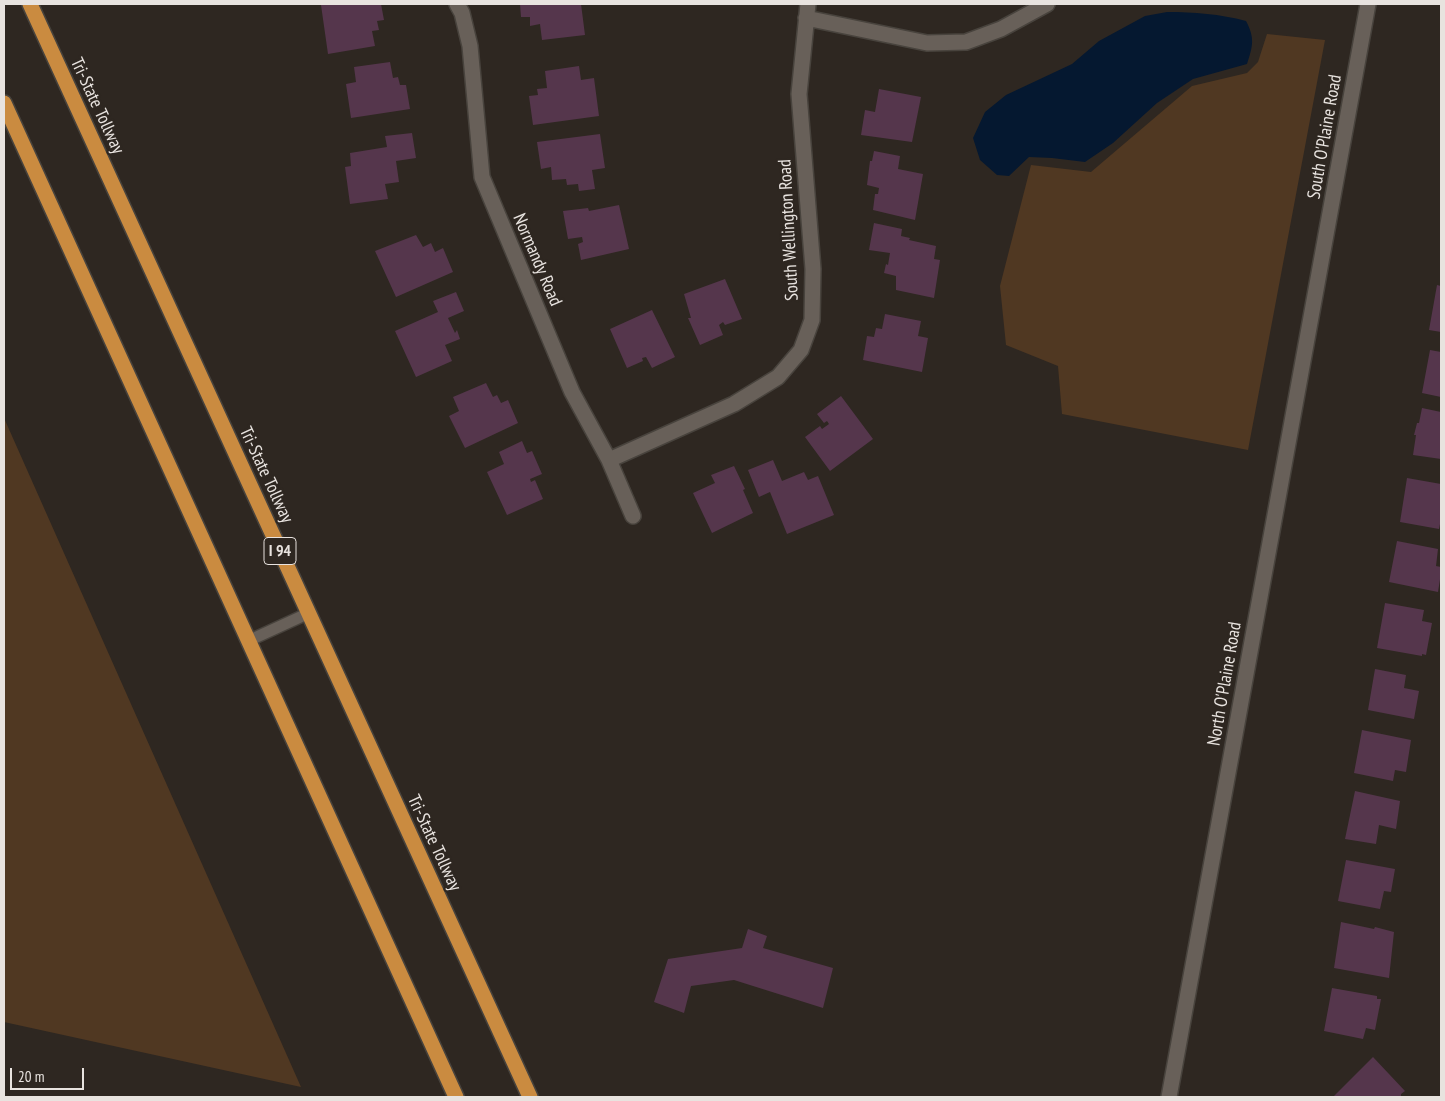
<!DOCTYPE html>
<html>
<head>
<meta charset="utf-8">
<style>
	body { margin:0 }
	#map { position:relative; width:1445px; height:1101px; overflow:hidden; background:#2e2721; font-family:"PT Sans Narrow",sans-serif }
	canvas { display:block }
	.frame { position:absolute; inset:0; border:5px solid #e8e3df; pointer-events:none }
	.scale { position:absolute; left:10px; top:1068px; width:74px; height:22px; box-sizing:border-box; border:2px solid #e8e3df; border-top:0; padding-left:6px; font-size:15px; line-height:18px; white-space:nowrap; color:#e8e3df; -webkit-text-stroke:4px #2e2721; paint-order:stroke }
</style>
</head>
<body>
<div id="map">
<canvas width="1445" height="1101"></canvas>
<div class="frame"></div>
<div class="scale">20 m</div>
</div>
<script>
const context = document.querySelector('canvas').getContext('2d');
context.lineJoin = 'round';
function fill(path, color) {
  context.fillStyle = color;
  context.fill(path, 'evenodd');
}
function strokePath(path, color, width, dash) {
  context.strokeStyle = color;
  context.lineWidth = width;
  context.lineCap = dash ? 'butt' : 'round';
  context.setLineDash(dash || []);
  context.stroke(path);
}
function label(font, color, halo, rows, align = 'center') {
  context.font = font + ' "PT Sans Narrow",sans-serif';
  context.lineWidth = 4.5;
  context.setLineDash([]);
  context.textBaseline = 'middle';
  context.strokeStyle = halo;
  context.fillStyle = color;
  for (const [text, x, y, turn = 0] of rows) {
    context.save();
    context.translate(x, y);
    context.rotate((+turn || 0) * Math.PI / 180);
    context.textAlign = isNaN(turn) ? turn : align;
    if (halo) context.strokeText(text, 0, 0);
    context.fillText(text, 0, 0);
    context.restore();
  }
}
const green = new Path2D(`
	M1267,34L1325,40L1248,450L1062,414L1058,366L1006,345L1000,286L1031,165L1091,172L1192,86L1247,73L1258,62Z
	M4,418L301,1087L4,1022Z`);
const water = new Path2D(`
	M1167,12C1194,12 1220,14 1246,21C1255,38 1253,46 1247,64L1193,79L1157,103L1113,143L1085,162L1052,158L1029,157L1009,176L997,175L980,160L973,138L985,112L1006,95L1072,64L1099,41L1145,16Z`);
const building = new Path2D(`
	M327,4H381L384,20L377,21L379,30L372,31L375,46L328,54L321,5Z
	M520,4H581L585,35L542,40L540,24L530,26V17H521Z
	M390,62L393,78L398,77L400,85H406L410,109L351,118L346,84L356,82L354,67Z
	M579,66L581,80L594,78L599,116L533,125L529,96L538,95L537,89L547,88L545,71Z
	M879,89L921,97L912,142L861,135L865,110L875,112Z
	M412,133L416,158L396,161L399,182L385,184L388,199L350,204L345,167L351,166L350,153L387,147L385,136Z
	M600,134L605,168L592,170L595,189L579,191L578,184L567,185L566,179L552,180L551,167L541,169L537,142Z
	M874,151L900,156L898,169L923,174L915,220L873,210L875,194H878L879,188L867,185L870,161H872Z
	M619,205L629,249L581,260L578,244L583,242L582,237L568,239L563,211L588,208L589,211Z
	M874,223L902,229L901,236L910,238L909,240L936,246L934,259L940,260L934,298L896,290V276L884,273L886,264L888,265L890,253L869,250Z
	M416,235L423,247L431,243L435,252L443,248L453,272L396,297L375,251Z
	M725,279L742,319L725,325L723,322L719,325L723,335L700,345L688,318H691L684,294Z
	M1437,285L1441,286V332L1429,330Z
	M456,292L464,311L448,318L455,333L457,330L460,339L445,345L452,361L416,377L395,331L438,312L433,301Z
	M652,310L675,357L652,368L646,357L642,358L643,361L627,368L610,329Z
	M885,314L921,321L918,336L928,338L922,372L863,360L867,336L874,337L876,328L882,329Z
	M1430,350L1441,352V397L1422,393Z
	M486,383L493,397L497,395L501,403L508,400L518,423L465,448L449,416L459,411L453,397Z
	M841,396L873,439L830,471L805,437L820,426L822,429L829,424L827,421L824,423L817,414Z
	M1422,408L1441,412V459L1413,455L1416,435H1414L1417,423H1419Z
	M522,441L527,453L532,451L542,474L530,479L531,482L535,480L543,499L507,515L487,472L504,464L499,452Z
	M773,460L782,481L804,472L808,480L818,476L834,515L787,534L770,492L759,497L748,470Z
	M734,466L745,489L743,490L753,513L712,533L693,493L715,483L711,475Z
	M1407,478L1441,484V519L1439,529L1400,522Z
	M1397,541L1438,549L1436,566L1441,567V573L1438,592L1389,582Z
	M1385,603L1424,610L1422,621L1432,623L1426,655L1422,654V656L1377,648Z
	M1375,669L1406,675L1404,688L1419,691L1414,719L1368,710Z
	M1362,730L1411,740L1406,772L1395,770L1393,781L1354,773Z
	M1355,791L1400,801L1396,829L1379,825L1376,844L1345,839Z
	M1346,860L1395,869L1391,892L1384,891L1380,909L1338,901Z
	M1341,922L1374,929L1375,927L1394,932L1389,978L1334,968Z
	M748,929L767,936L763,948L833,968L823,1008L734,980L691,986L684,1013L654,1002L668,959L742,948Z
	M1332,988L1377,996V999H1381L1375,1030L1366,1028L1363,1039L1324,1031Z
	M1373,1057L1405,1091L1401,1094V1097H1335L1334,1096Z`);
const lane = new Path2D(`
	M248,641L309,613`);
const street = new Path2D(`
	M457,4L462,13L470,46L482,177L572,392L609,460L633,516
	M806,18L927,43L966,42L1001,29L1047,4
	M609,460L734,404L778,377L801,350L812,320L813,269L799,94L808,4`);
const secondary = new Path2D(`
	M1169,1097L1368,4`);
const highway = new Path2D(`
	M30,4L530,1097
	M4,103L456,1097`);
const shields = [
	[280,551,32]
];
const shieldNames = [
	["I 94",280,551]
];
const streetNames = [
	["Tri-State Tollway",97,106,65],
	["South O'Plaine Road",1325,137,-80],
	["South Wellington Road",789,230,-93],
	["Normandy Road",537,260,67],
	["Tri-State Tollway",266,475,65],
	["North O'Plaine Road",1225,684,-80],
	["Tri-State Tollway",434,843,65]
];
fill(green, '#503822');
fill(water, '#051830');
fill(building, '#55364c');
strokePath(lane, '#48433d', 14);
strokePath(street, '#48433d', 18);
strokePath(secondary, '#48433d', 18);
strokePath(highway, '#48433d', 18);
strokePath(lane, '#686059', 11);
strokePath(street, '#686059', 15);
strokePath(secondary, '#686059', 15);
strokePath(highway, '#ca8b40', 15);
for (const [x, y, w] of shields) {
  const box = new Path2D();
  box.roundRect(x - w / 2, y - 13.5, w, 27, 4);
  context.fillStyle = '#2e2721';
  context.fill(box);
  strokePath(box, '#e8e3df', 1);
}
label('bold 16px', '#e8e3df', null, shieldNames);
label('18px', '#e8e3df', '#2e2721', streetNames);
</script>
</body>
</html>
